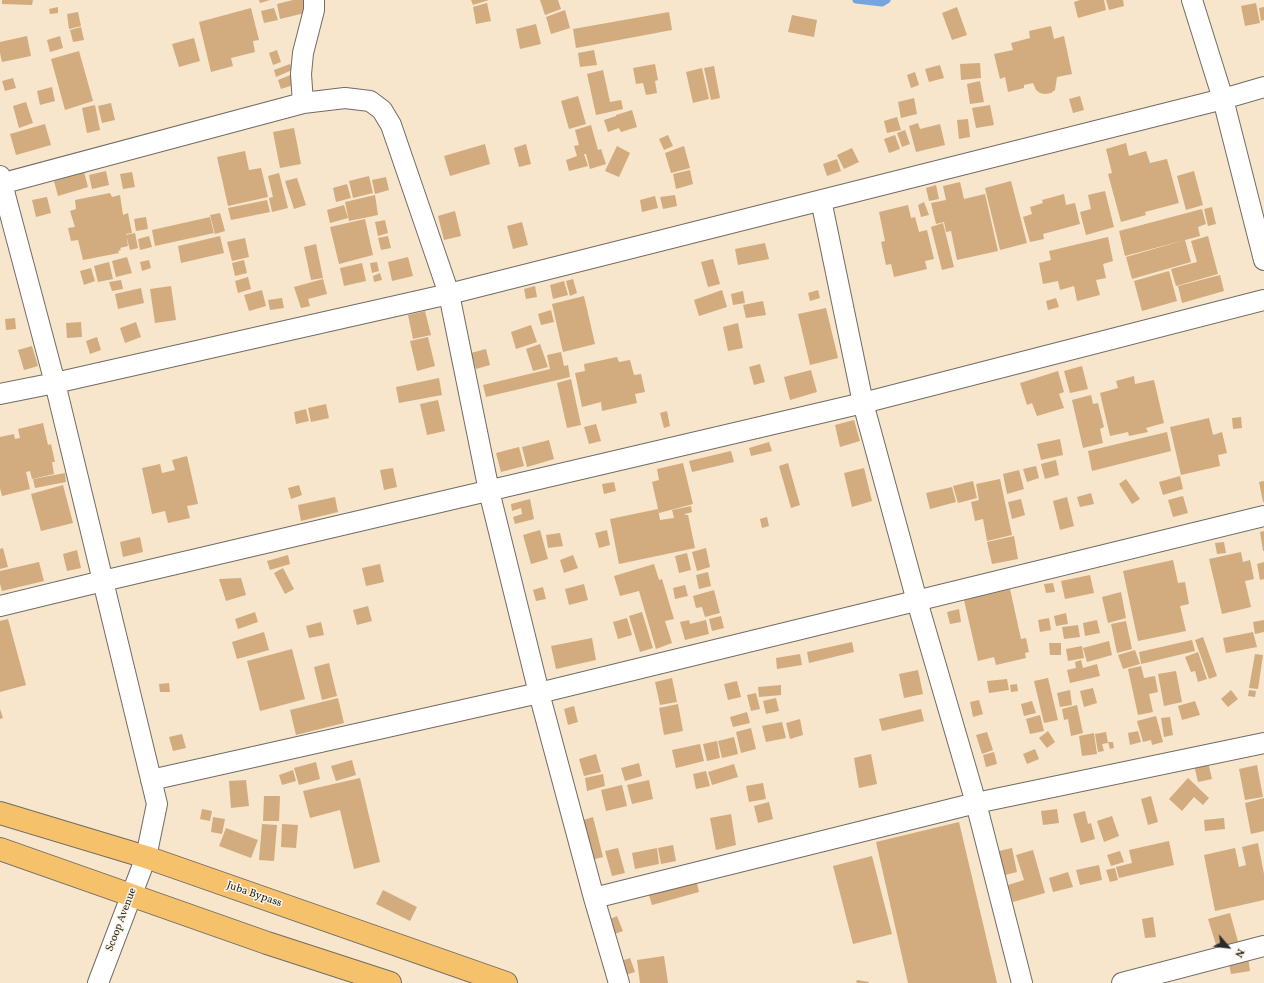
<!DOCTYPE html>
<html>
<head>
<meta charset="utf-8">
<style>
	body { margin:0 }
	#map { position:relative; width:1264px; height:983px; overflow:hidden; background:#f7e5cc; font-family:Vollkorn,serif }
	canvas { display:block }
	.north { position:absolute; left:1208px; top:927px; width:40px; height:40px; -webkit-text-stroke:3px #fcf5e5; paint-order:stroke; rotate:118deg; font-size:11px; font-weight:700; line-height:16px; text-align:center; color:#2b2b2b }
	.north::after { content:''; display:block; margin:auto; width:14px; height:18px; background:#2b2b2b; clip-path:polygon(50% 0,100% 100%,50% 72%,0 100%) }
</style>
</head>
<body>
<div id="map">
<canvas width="1264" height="983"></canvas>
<div class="north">N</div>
</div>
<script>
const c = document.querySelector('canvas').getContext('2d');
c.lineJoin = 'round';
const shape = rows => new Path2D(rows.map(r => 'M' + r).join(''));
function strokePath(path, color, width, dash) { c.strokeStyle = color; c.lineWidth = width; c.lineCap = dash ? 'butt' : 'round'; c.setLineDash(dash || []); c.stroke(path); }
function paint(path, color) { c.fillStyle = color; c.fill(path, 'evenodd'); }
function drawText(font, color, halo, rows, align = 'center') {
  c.font = font + ' Vollkorn,serif'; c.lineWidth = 3; c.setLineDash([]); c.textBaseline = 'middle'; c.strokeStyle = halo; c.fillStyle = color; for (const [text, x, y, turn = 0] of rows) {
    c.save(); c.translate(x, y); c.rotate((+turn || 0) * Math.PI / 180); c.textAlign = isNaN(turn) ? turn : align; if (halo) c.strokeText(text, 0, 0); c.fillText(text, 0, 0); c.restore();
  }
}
const stream = shape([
	[856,0,882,3,887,0]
]);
const building = shape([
	[2,0,33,0,32,5,2,4],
	[259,0,270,0,260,3],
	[293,0,306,0,309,12,280,19,277,4],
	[471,0,489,0,473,5],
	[540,0,558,0,561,9,545,15],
	[1080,0,1104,0,1106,10,1078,18,1074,2],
	[1106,0,1123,0,1124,6,1109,10],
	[487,3,491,21,476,24,473,7],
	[1256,3,1260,23,1245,26,1241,6],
	[58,7,58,13,50,14,49,9],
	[957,7,967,35,952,40,942,13],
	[1264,7,1264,20,1261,21,1259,8],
	[251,8,259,40,253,41,255,52,231,58,233,66,211,72,199,22],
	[274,8,278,20,264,23,261,11],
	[565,10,570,28,551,34,546,17],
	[78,12,81,26,69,29,67,14],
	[669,12,672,30,576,48,573,29],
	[792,15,817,20,814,37,788,32],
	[536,24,541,44,520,49,516,29],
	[1051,26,1054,39,1064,36,1072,74,1057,77,1055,90,1051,93,1045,94,1040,93,1036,90,1033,83,1024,85,1024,88,1008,92,1005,77,1000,79,994,54,1013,50,1011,43,1030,38,1029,31],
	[81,27,84,40,73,42,70,30],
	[27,36,31,56,2,62,0,53,0,42],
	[60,36,63,48,50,52,47,40],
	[194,38,200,61,179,67,172,44],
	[277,50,281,62,273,65,269,53],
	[594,50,597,65,580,67,578,53],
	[79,51,93,101,65,110,51,59],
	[980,63,981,78,961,80,960,64],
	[290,64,292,70,276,77,274,70],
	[655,64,658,80,655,81,657,93,646,95,643,83,636,84,633,68],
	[940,65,944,78,929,82,925,69],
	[714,66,720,98,711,100,704,68],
	[702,68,709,99,693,103,686,72],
	[603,70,610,102,621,100,623,109,596,115,587,74],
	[915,72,919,85,911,88,907,75],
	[293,74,296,84,281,89,278,80],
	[13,78,16,88,5,91,2,81],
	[980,81,984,102,970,104,967,84],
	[52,87,55,101,40,105,37,91],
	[578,96,586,124,569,129,561,101],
	[1080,96,1084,110,1073,113,1069,99],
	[914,98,917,114,901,118,898,102],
	[26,102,33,123,19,128,13,106],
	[111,103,115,120,102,123,98,106],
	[95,105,100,130,87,133,82,108],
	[990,105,994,125,976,128,972,108],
	[632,110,637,127,621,132,619,128,608,132,604,120,616,116,616,115],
	[897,117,901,130,887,133,884,121],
	[968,119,970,137,959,139,957,120],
	[918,123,920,129,940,124,945,145,916,152,909,126],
	[45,124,51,145,16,155,10,134],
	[591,125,598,150,601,149,606,164,590,169,586,154,584,154,588,166,569,171,566,160,577,156,574,146,579,145,575,130],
	[294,128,301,164,280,168,273,132],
	[905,130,910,144,902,147,897,133],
	[668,135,673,146,664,150,659,139],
	[895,135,900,149,889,153,884,139],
	[1126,143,1129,156,1146,151,1150,163,1167,159,1179,203,1145,212,1146,215,1121,222,1108,174,1112,173,1106,149],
	[485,144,490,164,450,176,444,156],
	[526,144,531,164,519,167,514,148],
	[617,146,630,153,619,177,605,171],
	[684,146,690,168,671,173,665,153],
	[852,148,859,162,844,169,837,155],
	[245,151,249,170,261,168,268,197,228,206,217,157],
	[837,159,841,171,827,176,823,164],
	[690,170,693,184,676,189,673,174],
	[106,171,109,185,92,189,89,175],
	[1194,171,1203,205,1186,210,1177,176],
	[84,172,88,187,58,196,54,181],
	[132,172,135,187,123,189,120,174],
	[279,173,288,208,272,212,269,198,273,197,268,176],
	[369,176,373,193,353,198,349,181],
	[386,177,389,190,375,194,372,180],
	[297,178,306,205,294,209,285,181],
	[1011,181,1027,243,1000,250,985,188],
	[960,182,964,199,985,194,998,251,957,260,951,231,946,232,944,222,936,224,931,203,946,200,943,186],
	[347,184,351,198,336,202,333,188],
	[936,185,939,199,929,201,926,188],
	[1105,191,1114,227,1086,235,1080,212,1091,209,1088,195],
	[110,193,112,197,120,195,123,215,128,213,132,233,126,234,128,246,120,248,121,250,118,251,119,253,83,260,78,240,71,241,68,228,75,227,70,211,76,209,75,200],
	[1064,194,1066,205,1075,203,1080,224,1043,234,1044,239,1030,242,1023,217,1032,214,1030,207,1043,203,1042,200],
	[375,195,378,215,349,221,345,202],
	[675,195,677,206,663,209,660,197],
	[655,196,658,208,642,212,640,200],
	[47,197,51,213,36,217,32,200],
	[267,200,270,212,231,220,228,208],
	[924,202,929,215,921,217,918,205],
	[344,205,348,218,330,223,327,210],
	[908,205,911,218,915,217,919,232,927,230,934,259,925,261,927,269,894,277,891,264,886,265,881,242,885,241,879,212],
	[1212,207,1216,224,1208,226,1204,209],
	[1202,209,1206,224,1198,227,1200,236,1125,256,1119,231],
	[455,211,461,236,444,240,438,216],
	[220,213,225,231,215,234,210,215],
	[146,217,148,229,136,231,134,219],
	[210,217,214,233,155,246,152,230],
	[365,219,373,255,339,264,330,227],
	[385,220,388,233,378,236,375,222],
	[522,222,528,245,513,249,507,226],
	[943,223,954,267,942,270,931,227],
	[135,233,138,248,130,250,126,235],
	[149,236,152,247,140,250,138,239],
	[220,236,224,253,181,263,178,246],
	[388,236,391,248,381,250,378,238],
	[1208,236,1218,274,1176,286,1171,269,1197,262,1191,241],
	[1108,237,1113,261,1103,264,1106,278,1096,280,1100,295,1077,301,1074,286,1060,290,1058,281,1043,284,1039,263,1051,260,1049,251],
	[245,238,249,257,232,261,227,242],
	[1185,240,1191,262,1132,279,1126,257],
	[765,243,769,259,738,265,735,249],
	[316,244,323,278,311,280,304,247],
	[127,257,132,273,116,277,112,261],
	[408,257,413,276,392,281,388,262],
	[713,259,720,284,708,287,701,262],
	[149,260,151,268,142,271,140,262],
	[244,260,247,273,235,276,232,263],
	[109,262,113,279,98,282,94,266],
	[377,262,379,271,372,273,370,263],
	[362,263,366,281,344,286,340,268],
	[91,268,95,281,84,285,80,271],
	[1169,271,1177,301,1142,311,1134,281],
	[380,273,382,280,374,282,373,276],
	[1220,275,1224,291,1182,303,1178,286],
	[248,277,251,289,238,293,235,281],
	[323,279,327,294,308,299,310,306,301,308,294,287],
	[573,279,577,293,570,296,566,281],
	[121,280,123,289,112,291,109,282],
	[564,281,568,295,553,299,550,285],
	[171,286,176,320,155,323,150,289],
	[535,286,537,297,526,299,524,289],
	[141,288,144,303,118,309,115,294],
	[262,290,266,306,249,311,244,295],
	[722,290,727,307,699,316,694,300],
	[818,290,820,298,810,301,808,293],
	[743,291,745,303,733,305,731,294],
	[584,296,595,344,563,352,552,304],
	[282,298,284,308,270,310,268,300],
	[1056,298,1059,307,1048,310,1046,301],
	[763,301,766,315,746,318,743,305],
	[826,308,838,358,810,365,798,314],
	[551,310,554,322,541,325,538,314],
	[425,311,431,335,413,339,408,315],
	[15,318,16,329,6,330,5,319],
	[81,322,82,337,67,338,66,323],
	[136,322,141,337,125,343,120,328],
	[738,323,743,348,728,351,723,327],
	[531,325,537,342,516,349,511,332],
	[97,337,101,350,90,354,86,341],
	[428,337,435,366,417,371,410,341],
	[540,344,548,367,533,371,526,349],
	[32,346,38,366,24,370,18,350],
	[486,349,490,365,476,369,471,353],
	[561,352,564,366,568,365,570,377,486,397,483,385,550,369,547,355],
	[617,357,619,362,630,360,634,375,641,374,645,392,635,394,637,403,602,411,601,402,582,407,575,373,585,371,584,364],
	[760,364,765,382,754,385,749,367],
	[1082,366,1088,389,1070,393,1064,371],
	[811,370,817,392,790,400,784,377],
	[1058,371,1064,392,1059,394,1064,408,1037,416,1032,403,1027,405,1020,383],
	[1134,376,1135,384,1154,380,1164,423,1146,428,1148,432,1129,436,1128,432,1110,436,1100,393,1118,388,1116,381],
	[439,378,442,395,399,403,396,387],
	[571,379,581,425,567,428,557,383],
	[1091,395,1093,404,1098,403,1104,427,1100,429,1103,443,1083,448,1072,400],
	[438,400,445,431,427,435,420,404],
	[326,404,329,418,311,422,308,408],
	[306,409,309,421,296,424,294,412],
	[667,411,670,426,664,428,660,413],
	[1241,417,1242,428,1233,429,1232,418],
	[1209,418,1213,435,1222,432,1227,453,1218,455,1220,466,1181,475,1170,427],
	[854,420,860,441,840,447,835,425],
	[43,423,48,445,51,444,55,462,52,462,54,474,32,479,30,471,26,472,30,489,2,496,0,488,0,437,14,434,15,439,20,438,18,429],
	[596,424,601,441,589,444,584,427],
	[1167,432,1171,451,1092,471,1088,451],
	[1060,439,1063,455,1041,460,1037,444],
	[549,440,554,459,527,467,522,447],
	[769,442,772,451,751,456,749,448],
	[519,447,524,466,501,472,496,453],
	[731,451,734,462,692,472,689,461],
	[187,456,198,504,187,506,190,518,168,523,165,511,152,514,142,468,160,464,162,473,175,470,172,460],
	[1056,460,1059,475,1045,479,1041,464],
	[683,463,693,504,659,513,652,482,659,480,657,469],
	[788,463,800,505,791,508,779,466],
	[1036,466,1039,478,1027,482,1023,469],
	[393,468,397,487,384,490,380,470],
	[864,468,872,501,852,507,844,473],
	[1019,470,1024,489,1007,494,1003,474],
	[65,473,66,482,35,488,33,479],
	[1180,476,1183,489,1163,495,1159,482],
	[1000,479,1012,535,987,541,983,519,975,521,971,502,979,500,976,484],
	[1126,479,1140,499,1132,504,1119,484],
	[973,481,977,498,958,503,953,486],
	[1264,481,1264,502,1263,502,1259,482],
	[614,482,616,491,604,494,602,484],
	[63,485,73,523,41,531,31,494],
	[299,485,302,495,291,499,288,488],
	[952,487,956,502,930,509,926,493],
	[1091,493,1094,504,1080,507,1077,497],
	[1183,496,1188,513,1173,517,1168,500],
	[335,497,338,512,301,521,298,505],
	[1067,497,1074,526,1060,530,1053,501],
	[530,499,534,519,515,524,513,517,522,514,521,508,512,511,511,504],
	[1021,499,1025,515,1012,519,1008,502],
	[691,506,692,512,685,514,685,515,688,515,695,548,619,564,610,519,658,509,660,520,674,518,672,510],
	[767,517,769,526,762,528,760,519],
	[540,530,548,559,531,564,523,535],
	[607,530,610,545,599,548,595,533],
	[1264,531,1264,551,1263,551,1260,532],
	[560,533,563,546,548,548,546,535],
	[1014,536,1018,559,992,564,987,542],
	[140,537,143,552,123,557,120,542],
	[1224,542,1226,553,1217,554,1215,543],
	[3,548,8,567,0,569,0,549],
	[706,548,710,567,697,571,692,552],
	[77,550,81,568,67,571,63,554],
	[1241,552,1243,562,1250,560,1254,579,1245,581,1251,607,1222,614,1209,559],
	[687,553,691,570,679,573,675,556],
	[288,555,290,564,270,570,267,561],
	[573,555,578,568,564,573,560,560],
	[1173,560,1178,583,1185,582,1189,604,1180,606,1186,631,1138,641,1123,571],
	[39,562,44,581,2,591,0,584,0,571],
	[1264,562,1264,579,1260,580,1257,564],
	[380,564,384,582,366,586,362,568],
	[654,564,659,580,662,579,674,619,665,621,672,643,656,649,639,591,620,596,614,576],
	[283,568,294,589,285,594,274,573],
	[708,572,711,586,699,589,696,575],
	[1090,575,1094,593,1065,599,1061,581],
	[241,578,246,595,226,601,219,579],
	[1053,583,1055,592,1046,593,1044,584],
	[584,584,588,600,569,605,565,589],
	[685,585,688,596,675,599,673,588],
	[543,587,546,599,536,601,533,590],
	[1010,589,1021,639,1026,638,1029,652,1025,653,1026,658,996,665,994,657,978,661,964,600],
	[714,590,720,613,705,617,702,607,696,608,693,596],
	[1121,592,1126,618,1108,623,1102,597],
	[368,606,372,621,357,625,353,610],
	[959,609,961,622,950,624,947,612],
	[255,612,258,622,238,629,235,619],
	[642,612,653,648,640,652,629,616],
	[1066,613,1068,624,1056,626,1054,616],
	[721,616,724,628,712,631,709,619],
	[627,618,632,635,618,639,613,622],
	[1049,618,1051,630,1040,632,1038,620],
	[8,619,26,685,0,692,0,621],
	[689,620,690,624,706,620,709,634,685,640,680,622],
	[1097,620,1100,633,1085,636,1083,623],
	[1264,620,1264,632,1255,634,1253,622],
	[1126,621,1132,649,1117,653,1111,624],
	[321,622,324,635,309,638,306,626],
	[1078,625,1080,637,1064,639,1062,627],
	[264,632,269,650,237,659,232,642],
	[1253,632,1257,647,1226,653,1223,638],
	[1203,637,1217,676,1209,679,1195,640],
	[592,638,596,660,556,669,551,646],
	[1192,640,1195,651,1141,664,1139,652],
	[1109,641,1112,655,1087,662,1083,648],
	[852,642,854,652,809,663,807,652],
	[1049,643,1061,643,1061,655,1050,655],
	[1082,646,1084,658,1068,661,1066,649],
	[292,649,305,699,260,711,247,661],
	[1135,650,1140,664,1123,669,1118,655],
	[1198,652,1207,679,1198,682,1195,671,1191,672,1185,657],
	[800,654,802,665,777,669,776,658],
	[1255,654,1263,655,1258,689,1249,688],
	[1081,660,1083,668,1097,664,1100,676,1070,683,1067,670,1076,668,1075,662],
	[329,663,337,696,322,700,314,667],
	[1141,666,1144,678,1155,676,1158,692,1149,694,1153,712,1138,715,1128,669],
	[918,670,923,694,904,698,899,674],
	[1176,671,1182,702,1164,706,1158,674],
	[672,678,677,702,660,705,655,682],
	[1048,678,1058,720,1044,723,1034,681],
	[1007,679,1009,690,989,693,987,681],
	[737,681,741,697,728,700,724,684],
	[169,683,170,692,160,692,159,684],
	[1017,684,1018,691,1011,692,1010,685],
	[781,685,781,695,759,697,758,687],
	[1093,688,1097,703,1084,707,1080,691],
	[1070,690,1072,705,1060,707,1057,693],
	[1231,690,1238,699,1228,707,1221,699],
	[1249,690,1256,691,1255,697,1248,696],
	[756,693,760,709,751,711,747,695],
	[338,698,344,723,296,735,290,710],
	[776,698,779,711,766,714,763,701],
	[979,700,983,714,973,717,970,702],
	[1032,701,1036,713,1024,716,1021,704],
	[1195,701,1200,715,1182,720,1178,706],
	[678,704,683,731,664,735,659,708],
	[1077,705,1083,733,1071,736,1068,719,1064,720,1062,709],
	[574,706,578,722,568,725,564,709],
	[0,709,3,718,0,719],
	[921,709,924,721,882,731,879,719],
	[747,712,750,723,733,727,730,717],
	[1040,715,1044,731,1030,734,1026,719],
	[1156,716,1163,742,1152,745,1151,740,1143,742,1137,721],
	[1170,717,1173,735,1164,737,1161,718],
	[800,719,803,735,790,739,786,723],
	[782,722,786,738,766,742,762,726],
	[751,728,756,749,741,753,736,732],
	[1048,731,1055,742,1047,748,1039,738],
	[1138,731,1141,742,1130,745,1128,733],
	[987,732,993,750,982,754,976,735],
	[1106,732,1108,743,1102,744,1104,751,1098,752,1095,734],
	[1094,733,1097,754,1082,756,1079,736],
	[182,734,186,748,173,751,169,737],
	[734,737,738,754,722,758,718,741],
	[717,741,720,758,707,761,703,744],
	[1108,742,1113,742,1114,748,1110,749],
	[700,744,704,761,676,768,672,750],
	[1035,749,1039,759,1027,764,1023,754],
	[994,752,997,764,986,767,983,755],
	[596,754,601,772,584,776,579,759],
	[871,754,877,784,859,788,854,758],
	[352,760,356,775,336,781,331,766],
	[316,762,320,779,299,785,294,768],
	[1208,762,1212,779,1198,782,1194,765],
	[639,763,642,776,625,781,621,768],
	[734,764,738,777,712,785,708,772],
	[1257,765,1263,797,1245,800,1239,769],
	[293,770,296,781,282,785,279,775],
	[706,771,710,786,696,789,693,774],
	[603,774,605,786,587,791,585,778],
	[360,778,380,862,354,869,340,810,310,818,303,791],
	[1188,778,1209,798,1203,805,1194,797,1182,811,1169,799],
	[246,780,249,806,231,808,229,781],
	[649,780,653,799,632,804,627,785],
	[763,783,766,799,749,802,746,786],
	[622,785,627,806,606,811,601,790],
	[264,796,280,796,279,821,263,821],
	[1151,796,1158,822,1148,825,1141,799],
	[1264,798,1264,831,1251,834,1245,803],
	[769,802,773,819,758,823,754,806],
	[202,809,212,811,210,821,200,819],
	[1057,809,1059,823,1043,825,1041,811],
	[1085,811,1088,824,1091,823,1095,839,1081,843,1073,814],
	[731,814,736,845,716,850,710,818],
	[1112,816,1119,836,1104,842,1097,821],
	[213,817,225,819,222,834,211,832],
	[593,817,603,857,591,860,580,821],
	[1224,818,1225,829,1205,831,1204,820],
	[959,822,997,983,908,983,876,842],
	[262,824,277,825,274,861,259,860],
	[282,824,298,825,296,848,281,847],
	[226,828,258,840,251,858,219,846],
	[1169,841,1174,865,1119,878,1116,867,1132,863,1129,850],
	[1258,843,1264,874,1264,900,1215,911,1204,855,1235,848,1239,867,1246,865,1242,847],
	[673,845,676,861,661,864,658,848],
	[618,848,625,873,612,876,605,851],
	[657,848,659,864,635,869,632,853],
	[1012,848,1017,872,1005,875,999,851],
	[1033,850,1045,893,1013,902,1008,885,1024,880,1016,855],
	[1120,851,1124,862,1111,866,1107,855],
	[872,856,892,934,853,944,833,866],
	[1099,865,1102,880,1080,885,1076,870],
	[1115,868,1118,880,1110,882,1106,870],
	[1068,872,1073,887,1053,892,1049,878],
	[696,879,699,892,652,905,648,892],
	[383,890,417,907,410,921,376,904],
	[1230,913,1239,945,1218,951,1208,919],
	[617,916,623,931,612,935,606,921],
	[1153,917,1156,937,1145,938,1142,919],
	[664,956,668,983,640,983,637,960],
	[1248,956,1250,971,1231,974,1228,959],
	[630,958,635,972,622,976,618,962],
	[857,980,869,982,869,983,856,983]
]);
const minor = shape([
	[1192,0,1223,99,1264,260],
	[303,103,301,74,303,53,314,10,314,0],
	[0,176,55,383,157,804,146,857,98,983],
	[0,184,303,103,345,98,370,101,382,110,391,125,449,294,489,491,539,693,594,898,619,983],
	[821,200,863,403,917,601,976,803,1022,983],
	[0,394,55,383,449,294,1223,99,1264,87],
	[0,606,103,581,863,403,1264,300],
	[151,780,539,693,1264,516],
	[594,898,976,803,1264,743],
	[1122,983,1264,946]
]);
const primary = shape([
	[0,813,146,857,506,983],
	[0,849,267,943,390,983]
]);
const streetNames = [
	["Juba Bypass",254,895,19],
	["Scoop Avenue",122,920,-69]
];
strokePath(stream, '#74a5de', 7);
paint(building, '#d2ac7e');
strokePath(minor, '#726c63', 22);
strokePath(primary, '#726c63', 24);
strokePath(minor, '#fff', 20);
strokePath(primary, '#f5c16b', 22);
drawText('11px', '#2b2b2b', '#fcf5e5', streetNames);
</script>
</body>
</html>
